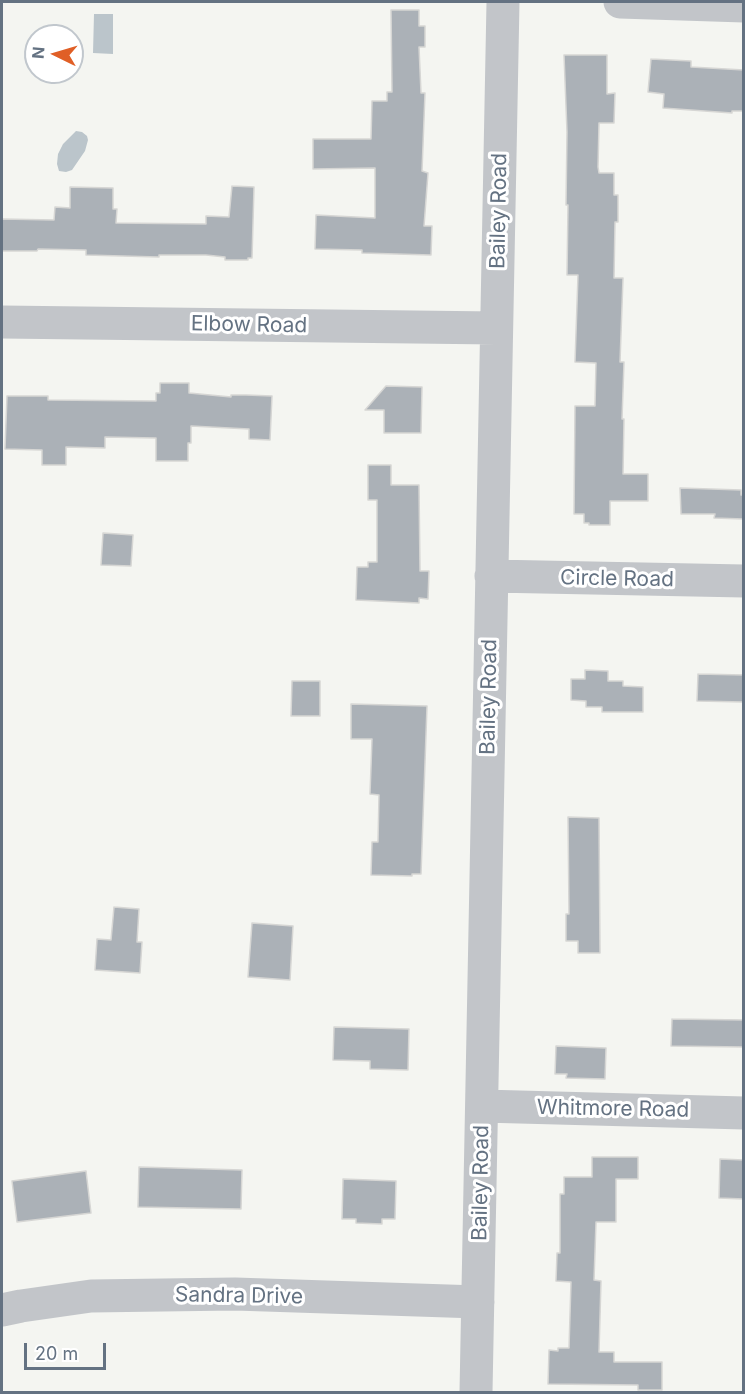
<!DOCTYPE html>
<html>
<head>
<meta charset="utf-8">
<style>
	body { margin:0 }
	#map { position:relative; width:745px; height:1394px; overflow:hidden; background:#f4f5f1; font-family:Inter,sans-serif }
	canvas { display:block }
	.frame { position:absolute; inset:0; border:3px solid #647282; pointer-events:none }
	.north { position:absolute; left:24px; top:24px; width:60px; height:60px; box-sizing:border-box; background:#fff; border:2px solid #c1c7cd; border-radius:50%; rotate:275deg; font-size:16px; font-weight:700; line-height:24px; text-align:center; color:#647282 }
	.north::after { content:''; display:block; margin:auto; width:21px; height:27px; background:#e05f26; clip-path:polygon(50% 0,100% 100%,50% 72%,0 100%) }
	.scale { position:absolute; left:24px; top:1343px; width:82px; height:27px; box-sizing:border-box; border:3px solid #647282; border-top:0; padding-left:8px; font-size:18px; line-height:21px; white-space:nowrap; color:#647282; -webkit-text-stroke:4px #fff; paint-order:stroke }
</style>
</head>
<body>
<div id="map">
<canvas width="745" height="1394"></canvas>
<div class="frame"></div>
<div class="north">N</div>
<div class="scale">20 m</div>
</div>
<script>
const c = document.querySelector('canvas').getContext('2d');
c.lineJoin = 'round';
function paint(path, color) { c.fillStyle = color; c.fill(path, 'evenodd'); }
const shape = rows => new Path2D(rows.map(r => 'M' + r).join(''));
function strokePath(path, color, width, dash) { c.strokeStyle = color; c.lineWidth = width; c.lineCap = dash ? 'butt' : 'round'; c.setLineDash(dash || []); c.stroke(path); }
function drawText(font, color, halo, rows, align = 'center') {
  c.font = font + ' Inter,sans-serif'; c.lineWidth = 6; c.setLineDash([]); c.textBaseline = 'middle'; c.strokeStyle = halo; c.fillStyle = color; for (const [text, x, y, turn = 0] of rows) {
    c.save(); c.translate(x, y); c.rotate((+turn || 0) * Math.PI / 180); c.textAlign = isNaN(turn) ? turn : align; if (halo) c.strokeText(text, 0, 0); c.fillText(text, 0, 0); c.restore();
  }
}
const water = shape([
	[94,14,113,14,113,54,93,53],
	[76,131,82,132,87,136,88,140,85,151,72,170,66,172,59,171,57,164,58,154,63,144]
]);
const building = shape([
	[391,10,419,10,419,26,425,26,425,47,419,47,421,93,425,93,422,171,428,173,424,226,432,226,431,255,362,253,362,250,315,249,316,215,375,218,375,168,313,169,313,139,371,139,372,101,387,101,387,92,392,92,391,10],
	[564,55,607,55,607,94,615,93,614,123,599,123,598,167,599,173,614,173,614,195,618,195,618,222,615,222,614,278,623,278,620,362,624,362,622,419,624,419,623,474,648,474,648,501,610,501,610,525,589,525,589,523,584,523,584,514,574,514,575,406,595,406,596,363,575,362,578,275,567,275,568,205,566,205,567,132,564,55],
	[651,59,691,61,691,67,744,70,744,111,732,111,732,113,663,108,664,94,648,92,651,59],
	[232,186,254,187,252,258,248,258,248,260,225,260,225,257,206,255,159,255,159,257,86,255,86,250,38,249,37,251,2,251,2,219,54,220,55,207,70,208,70,187,113,188,113,209,117,209,116,223,206,224,206,216,229,217,232,186],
	[160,383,189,383,189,393,231,397,231,395,246,395,272,396,270,440,249,439,249,429,191,426,191,443,188,443,188,461,156,461,156,438,105,437,105,448,66,447,66,465,42,465,42,450,5,449,7,396,48,396,48,400,156,401,156,393,160,393,160,383],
	[386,386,422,387,421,433,384,433,384,410,365,410,386,386],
	[368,465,391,465,391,485,419,485,420,571,429,571,428,599,419,598,419,603,356,600,357,567,368,567,368,562,377,562,377,500,368,500,368,465],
	[680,488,741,490,741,495,744,495,744,519,714,518,715,514,681,514,680,488],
	[103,533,133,535,131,566,101,565,103,533],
	[585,670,608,671,608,681,623,681,623,686,643,687,643,712,602,712,602,707,586,707,586,701,571,700,571,679,585,679,585,670],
	[698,674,744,675,744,702,697,701,698,674],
	[292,681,320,681,320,716,291,716,292,681],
	[351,704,427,706,421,874,412,874,412,876,371,875,372,842,378,842,379,795,370,794,372,739,351,739,351,704],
	[568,817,599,818,600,953,578,953,578,941,566,941,566,914,569,914,568,817],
	[114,907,139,909,137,942,142,942,140,973,95,970,97,939,111,940,114,907],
	[252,923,293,926,290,980,248,977,252,923],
	[672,1019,744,1020,744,1047,671,1046,672,1019],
	[334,1027,409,1029,408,1070,370,1069,370,1061,333,1060,334,1027],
	[556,1046,606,1048,605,1079,566,1078,567,1074,555,1074,556,1046],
	[592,1157,638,1157,638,1179,616,1179,616,1222,596,1222,594,1280,601,1281,599,1352,614,1352,614,1362,662,1362,662,1390,638,1390,638,1385,548,1384,549,1350,558,1351,558,1348,569,1348,571,1282,556,1281,557,1253,560,1253,560,1194,564,1194,564,1177,592,1177,592,1157],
	[720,1159,744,1160,744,1199,719,1198,720,1159],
	[139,1167,242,1170,241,1209,138,1207,139,1167],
	[86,1171,91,1213,17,1222,12,1181,86,1171],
	[343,1179,396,1181,395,1219,382,1219,382,1224,356,1223,356,1219,342,1219,343,1179]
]);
const minor = shape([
	[620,2,744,6],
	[2,322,496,328],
	[491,576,744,581],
	[482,1106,744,1113],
	[2,1310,21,1306,91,1296,235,1294,478,1302],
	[476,1392,503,2]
]);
const streetNames = [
	["Bailey Road",499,211,-89],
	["Elbow Road",249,325,1],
	["Circle Road",617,579,1],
	["Bailey Road",489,697,-89],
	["Whitmore Road",613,1109,1],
	["Bailey Road",481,1183,-89],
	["Sandra Drive",239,1296,1]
];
paint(water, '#bbc5cb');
paint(building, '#abb1b7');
strokePath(building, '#d6d6d4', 1.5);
strokePath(minor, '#c2c5c9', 33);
drawText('21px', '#647282', '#fff', streetNames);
</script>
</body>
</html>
